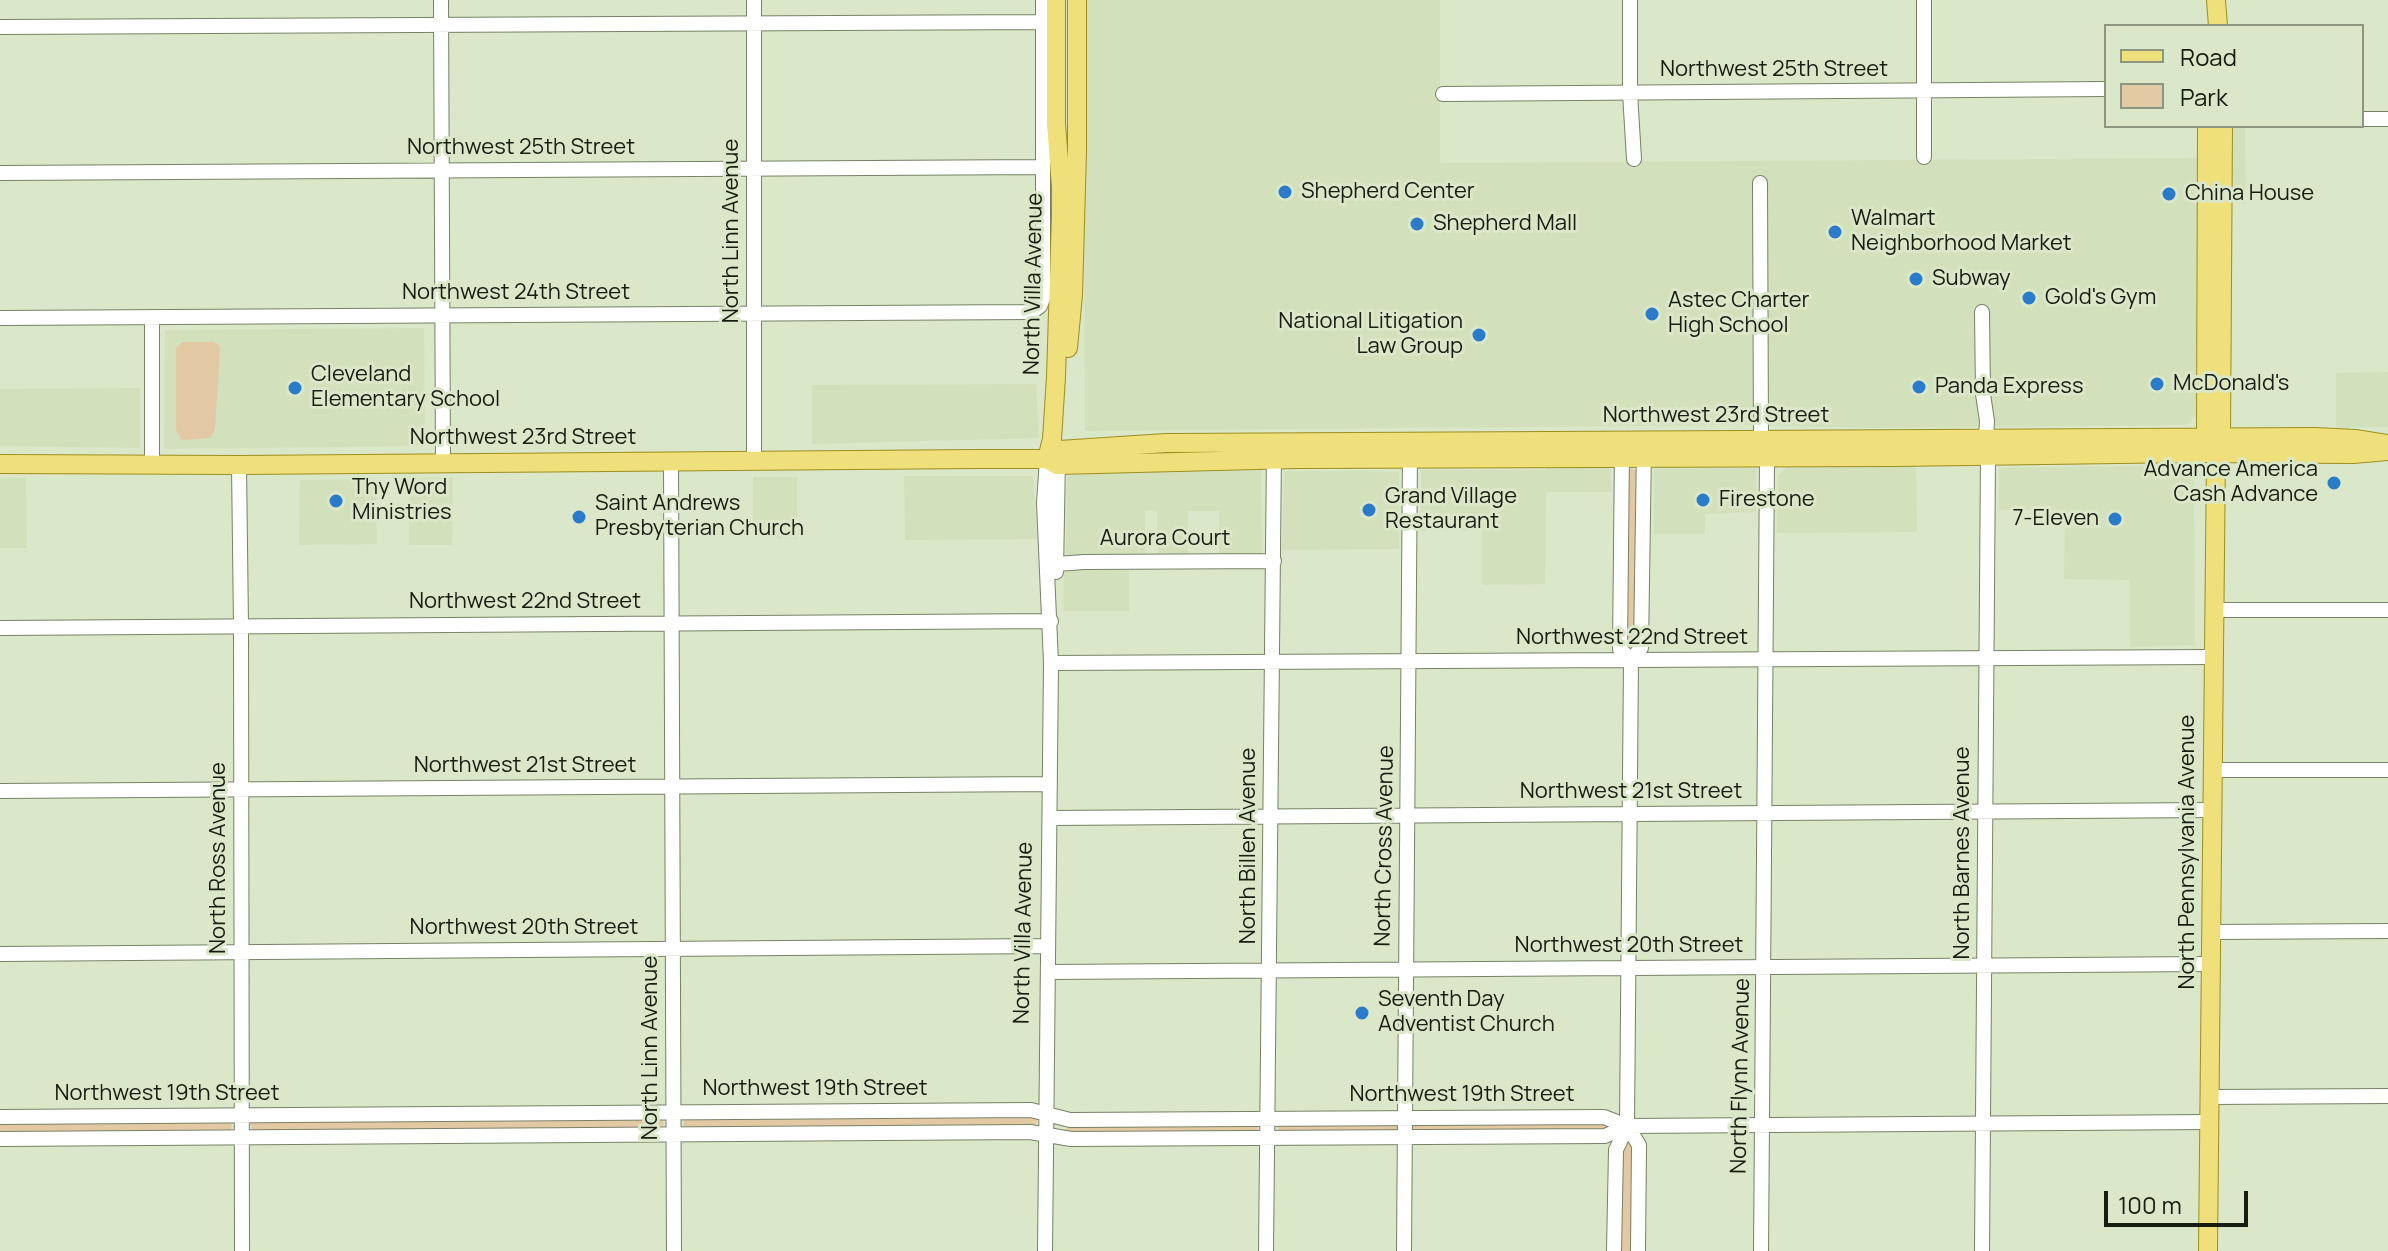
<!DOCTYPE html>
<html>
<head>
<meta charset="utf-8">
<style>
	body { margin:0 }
	#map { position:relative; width:2388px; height:1251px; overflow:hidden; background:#dbe7c9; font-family:Manrope,sans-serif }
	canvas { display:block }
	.legend { position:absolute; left:2104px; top:24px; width:260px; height:104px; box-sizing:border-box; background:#dbe7c9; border:2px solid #8d9680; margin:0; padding:10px 14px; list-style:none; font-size:24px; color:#181d12 }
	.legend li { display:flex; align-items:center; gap:16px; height:40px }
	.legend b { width:40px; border:2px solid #8d9680 }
	.scale { position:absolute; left:2104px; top:1191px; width:144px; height:36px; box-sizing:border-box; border:4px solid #181d12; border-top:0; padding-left:10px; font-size:24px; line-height:28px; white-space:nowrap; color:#181d12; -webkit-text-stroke:6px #dbe7c9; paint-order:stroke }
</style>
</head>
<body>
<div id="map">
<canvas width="2388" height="1251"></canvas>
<ul class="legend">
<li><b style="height:10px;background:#efe07c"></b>Road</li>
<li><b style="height:22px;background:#e3c8a4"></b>Park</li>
</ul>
<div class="scale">100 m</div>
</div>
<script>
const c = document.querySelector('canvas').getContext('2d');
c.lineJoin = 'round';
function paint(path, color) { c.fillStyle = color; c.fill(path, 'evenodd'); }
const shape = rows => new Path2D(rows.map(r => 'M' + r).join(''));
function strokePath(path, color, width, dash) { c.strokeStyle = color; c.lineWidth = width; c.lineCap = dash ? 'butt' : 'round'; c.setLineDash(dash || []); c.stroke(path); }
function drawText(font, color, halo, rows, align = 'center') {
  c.font = font + ' Manrope,sans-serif'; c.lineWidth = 6; c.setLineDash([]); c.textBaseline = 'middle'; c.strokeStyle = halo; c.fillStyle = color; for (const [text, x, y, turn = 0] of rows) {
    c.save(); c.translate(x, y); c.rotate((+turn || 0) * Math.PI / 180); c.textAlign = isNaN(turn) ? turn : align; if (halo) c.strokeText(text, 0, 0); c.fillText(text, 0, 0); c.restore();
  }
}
const built = shape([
	[1083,0,1440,0,1440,163,2198,158,2197,409,2195,417,2186,425,1873,428,1749,425,1085,431],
	[2236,126,2245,126,2246,204,2231,203,2230,131],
	[424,328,425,446,164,449,165,330],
	[2388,372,2388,427,2350,427,2349,431,2336,429,2336,373],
	[1036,384,1039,438,812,444,812,385],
	[140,388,140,448,0,446,0,389],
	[2188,465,2194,473,2195,645,2130,647,2130,580,2064,579,2065,510,1999,510,1999,468],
	[1916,466,1917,532,1777,533,1778,476,1787,467],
	[1546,467,1610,467,1612,492,1546,492,1545,584,1482,585,1482,531,1421,531,1421,470,1546,470],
	[1756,468,1756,512,1705,514,1705,534,1654,534,1654,469],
	[1261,470,1262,556,1219,556,1219,511,1188,511,1187,556,1158,557,1157,511,1153,510,1145,511,1145,557,1066,558,1067,476,1109,471],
	[1284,471,1399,471,1399,549,1282,550],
	[904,476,1033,476,1037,539,905,540],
	[453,477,452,545,409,545,409,478],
	[753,477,797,477,797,539,753,537],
	[0,478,26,478,27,548,0,548],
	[376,479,377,544,299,545,300,480],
	[1064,570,1129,570,1129,611,1063,611]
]);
const green = shape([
	[182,342,212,342,218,344,220,347,215,430,210,438,182,440,176,430,176,348],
	[1632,468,1638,472,1637,652,1624,652,1627,470],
	[661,1117,664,1124,661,1129,253,1132,250,1124,252,1121],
	[1036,1117,1037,1121,1035,1126,684,1128,683,1125,685,1118],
	[1605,1121,1609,1126,1607,1130,1416,1131,1412,1129,1412,1125],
	[0,1122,231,1122,232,1126,229,1132,0,1134],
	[1257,1123,1258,1127,1256,1132,1068,1133,1066,1129,1069,1125],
	[1397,1123,1397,1128,1394,1131,1281,1132,1277,1127,1278,1124],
	[1627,1140,1634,1147,1635,1251,1618,1251,1619,1150]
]);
const minor = shape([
	[441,0,443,463],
	[754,0,754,461],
	[1630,0,1630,93,1634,159],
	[0,27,1043,22],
	[1443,94,2106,89],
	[2362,119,2388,119],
	[1924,157,1924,0],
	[0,173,1043,167],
	[1760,183,1761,440,1767,458,1761,1251],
	[1982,312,1983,394,1987,421,1986,438],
	[152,317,152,465],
	[0,318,1032,312,1040,306,1043,298,1043,0],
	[1622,448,1620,649,1631,660],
	[671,462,674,1251],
	[239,465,241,626,242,1251],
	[1057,564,1084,562,1274,561],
	[1056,572,1058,457],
	[2214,610,2388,610],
	[0,628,1051,621],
	[1051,663,2213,657],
	[2213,770,2388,770],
	[0,791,1050,784],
	[1050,818,2212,810],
	[2211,932,2388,931],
	[0,954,1048,946],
	[1048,972,2211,964],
	[2210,1097,2388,1096],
	[0,1117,1031,1110,1070,1120,1604,1117,1627,1126],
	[1627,1126,1639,1145,1638,1251],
	[0,1139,1030,1132,1071,1139,1605,1136,1627,1126,2210,1122],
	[1045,1251,1051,663,1044,503,1047,459],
	[1266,1251,1274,451],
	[1404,1251,1410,451],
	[1614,1251,1616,1150,1627,1126,1631,660,1641,648,1644,448],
	[1982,1251,1988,455]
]);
const major = shape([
	[2216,0,2218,26],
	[2207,126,2206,437,2212,447],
	[1068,348,1073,295,1077,151,1077,0],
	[1047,459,1059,450,1166,443,2315,437,2355,439,2388,444],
	[1047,459,1052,439,1056,377,1061,216,1061,186,1056,124,1056,0],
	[0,464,239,465,977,459,1047,459,1057,465,1297,459,1895,457,2193,453,2353,454,2388,451],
	[2208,1251,2216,453,2221,437,2223,126]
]);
const markers = [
	[1285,192,8,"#2a7bca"],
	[2169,194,8,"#2a7bca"],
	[1417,224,8,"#2a7bca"],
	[1835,232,8,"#2a7bca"],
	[1916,279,8,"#2a7bca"],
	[2029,298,8,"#2a7bca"],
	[1652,314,8,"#2a7bca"],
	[1479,335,8,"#2a7bca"],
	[2157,384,8,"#2a7bca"],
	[1919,387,8,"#2a7bca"],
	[295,388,8,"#2a7bca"],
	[2334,483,8,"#2a7bca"],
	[1703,500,8,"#2a7bca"],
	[336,501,8,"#2a7bca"],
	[1369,510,8,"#2a7bca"],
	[579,517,8,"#2a7bca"],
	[2115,519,8,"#2a7bca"],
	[1362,1013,8,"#2a7bca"]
];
const streetNames = [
	["Northwest 25th Street",1774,70],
	["Northwest 25th Street",521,148],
	["North Linn Avenue",732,231,-90],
	["North Villa Avenue",1034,284,-89],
	["Northwest 24th Street",516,293],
	["Northwest 23rd Street",1716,416],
	["Northwest 23rd Street",523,438],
	["Aurora Court",1165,539],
	["Northwest 22nd Street",525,602],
	["Northwest 22nd Street",1632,638],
	["Northwest 21st Street",525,766],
	["Northwest 21st Street",1631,792],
	["North Billen Avenue",1249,846,-90],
	["North Cross Avenue",1385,846,-89],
	["North Pennsylvania Avenue",2188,852,-90],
	["North Barnes Avenue",1963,853,-90],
	["North Ross Avenue",219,858,-90],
	["Northwest 20th Street",524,928],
	["North Villa Avenue",1024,933,-89],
	["Northwest 20th Street",1629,946],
	["North Linn Avenue",651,1048,-90],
	["North Flynn Avenue",1741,1076,-89],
	["Northwest 19th Street",815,1089],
	["Northwest 19th Street",167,1094],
	["Northwest 19th Street",1462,1095]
];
const poiNames = [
	["Shepherd Center",1301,192],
	["China House",2185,194],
	["Walmart",1851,219],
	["Neighborhood Market",1851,244],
	["Shepherd Mall",1433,224],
	["Subway",1932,279],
	["Gold's Gym",2045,298],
	["Astec Charter",1668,301],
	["High School",1668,326],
	["National Litigation",1463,322,"right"],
	["Law Group",1463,347,"right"],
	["Cleveland",311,375],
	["Elementary School",311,400],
	["McDonald's",2173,384],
	["Panda Express",1935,387],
	["Advance America",2318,470,"right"],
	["Cash Advance",2318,495,"right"],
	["Thy Word",352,488],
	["Ministries",352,513],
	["Grand Village",1385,497],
	["Restaurant",1385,522],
	["Firestone",1719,500],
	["Saint Andrews",595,504],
	["Presbyterian Church",595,529],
	["7-Eleven",2099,519,"right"],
	["Seventh Day",1378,1000],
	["Adventist Church",1378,1025]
];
paint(built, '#d2e1bb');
paint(green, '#e3c8a4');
strokePath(minor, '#778266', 16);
strokePath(major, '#9d8e1e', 20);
strokePath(minor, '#fff', 14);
strokePath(major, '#efe07c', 18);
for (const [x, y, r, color] of markers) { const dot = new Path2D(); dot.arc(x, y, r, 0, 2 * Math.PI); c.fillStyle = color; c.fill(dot); strokePath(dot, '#dbe7c9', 3); }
drawText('22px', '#181d12', '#dbe7c9', streetNames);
drawText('22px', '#181d12', '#dbe7c9', poiNames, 'left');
</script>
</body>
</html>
